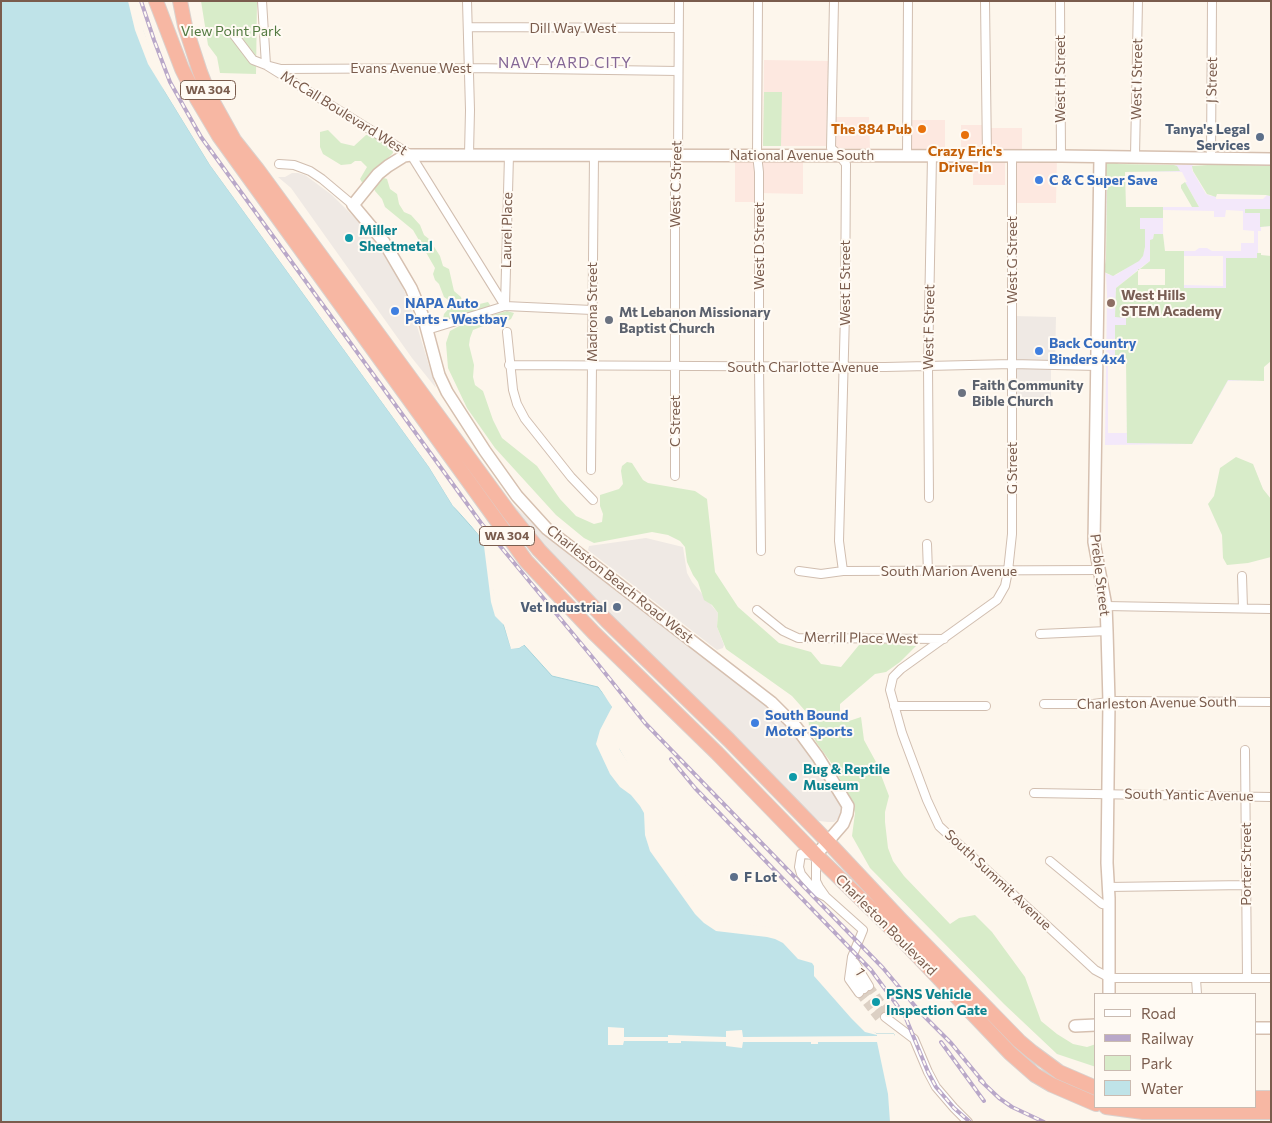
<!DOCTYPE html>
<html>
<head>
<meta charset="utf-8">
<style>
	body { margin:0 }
	#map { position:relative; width:1272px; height:1123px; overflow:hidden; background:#fdf6ec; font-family:Commissioner,sans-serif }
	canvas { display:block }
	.frame { position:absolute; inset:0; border:2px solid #7a5c4d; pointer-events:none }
	.legend { position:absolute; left:1094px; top:993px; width:162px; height:115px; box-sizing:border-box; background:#fffaf3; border:1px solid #cabbb1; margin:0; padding:6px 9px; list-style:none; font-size:15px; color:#7a5c4d }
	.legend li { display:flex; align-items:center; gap:10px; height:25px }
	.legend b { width:25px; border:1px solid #cabbb1 }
</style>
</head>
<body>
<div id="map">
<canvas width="1272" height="1123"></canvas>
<div class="frame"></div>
<ul class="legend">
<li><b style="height:6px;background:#fff"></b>Road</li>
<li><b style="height:6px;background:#b9a8c9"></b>Railway</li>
<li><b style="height:14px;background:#d8ecc9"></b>Park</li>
<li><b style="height:14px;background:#bfe3e8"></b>Water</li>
</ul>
</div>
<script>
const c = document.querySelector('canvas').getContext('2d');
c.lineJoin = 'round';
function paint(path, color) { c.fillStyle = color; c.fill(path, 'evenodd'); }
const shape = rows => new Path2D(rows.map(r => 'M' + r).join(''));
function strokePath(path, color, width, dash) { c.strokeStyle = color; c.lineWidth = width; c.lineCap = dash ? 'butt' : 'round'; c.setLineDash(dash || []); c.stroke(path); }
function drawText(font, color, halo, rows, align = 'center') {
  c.font = font + ' Commissioner,sans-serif'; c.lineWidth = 4; c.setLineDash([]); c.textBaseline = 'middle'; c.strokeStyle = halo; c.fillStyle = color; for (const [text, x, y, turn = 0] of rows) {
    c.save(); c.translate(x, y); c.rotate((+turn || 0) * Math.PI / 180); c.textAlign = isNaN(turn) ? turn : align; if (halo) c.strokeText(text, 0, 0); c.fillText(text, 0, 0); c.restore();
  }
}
const commercial = shape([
	[764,60,828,61,826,146,763,146],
	[835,117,869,117,870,149,835,148],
	[911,120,945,120,945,151,910,151],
	[961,125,985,125,985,154,961,154],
	[990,128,1022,128,1022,155,990,155],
	[756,155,759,202,735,202,735,156],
	[758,156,803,156,803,194,760,193],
	[1013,157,1057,157,1056,203,1016,203,1010,194],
	[973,158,1005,158,1005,185,973,185]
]);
const industrial = shape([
	[292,173,298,173,305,175,332,195,359,222,382,252,401,283,412,310,436,388,412,358,291,188,278,177,285,177],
	[1013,316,1056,317,1055,364,1013,363],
	[1013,365,1051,366,1051,406,1013,406],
	[512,504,537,526,757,696,791,731,840,799,842,807,839,818,834,822,828,822,819,821,814,817,602,607,541,542],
	[646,538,683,547,687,573,692,582,718,613,717,627,724,645,723,648,717,650,588,550,589,546]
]);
const education = shape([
	[1107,162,1104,168,1107,178,1106,258,1104,264,1105,273,1110,275,1116,275,1142,257,1145,247,1145,229,1140,229,1140,218,1163,218,1163,242,1165,242,1163,243,1163,234,1154,234,1153,240,1150,240,1150,261,1139,269,1165,269,1165,285,1138,285,1138,270,1116,288,1115,317,1126,317,1126,325,1115,325,1115,359,1108,359,1108,433,1127,433,1126,360,1127,443,1191,443,1228,380,1263,381,1264,367,1265,366,1271,361,1264,367,1264,381,1228,381,1192,444,1105,445,1107,294,1106,275,1104,272,1104,263,1106,258,1106,178,1103,169,1103,165,1107,162,1116,162,1119,164,1120,164,1174,165,1206,164,1211,162,1215,162,1242,165,1264,165,1271,166,1242,165,1215,162,1207,165,1193,165,1192,170,1206,194,1211,196,1216,196,1216,199,1263,199,1267,195,1269,196,1271,193,1271,209,1245,209,1245,213,1260,213,1260,226,1271,227,1261,227,1261,231,1258,231,1258,253,1261,253,1257,253,1257,258,1253,258,1253,274,1235,274,1234,258,1227,258,1226,288,1184,288,1184,251,1165,251,1195,251,1199,248,1207,248,1212,251,1241,251,1241,243,1254,243,1254,231,1243,230,1243,211,1226,210,1225,217,1214,217,1214,211,1163,210,1163,207,1125,207,1199,207,1185,182,1187,182,1182,172,1125,172,1179,171,1175,165,1119,164,1116,162],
	[1184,256,1223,256,1223,286,1184,285],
	[1138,269,1165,269,1165,285,1138,285]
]);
const green = shape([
	[201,1,257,1,256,74,220,73,217,57,208,45],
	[764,92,782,92,781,146,763,146],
	[328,130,341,143,354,146,366,135,375,135,392,146,393,153,363,184,360,179,367,167,361,161,355,161,351,164,341,165,323,154,320,147,320,132],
	[1107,162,1116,162,1119,164,1174,165,1177,166,1180,171,1125,172,1126,207,1163,207,1163,218,1140,218,1140,229,1145,229,1145,247,1143,256,1139,261,1113,276,1104,272,1106,258,1107,178,1104,168],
	[1212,162,1242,165,1271,166,1270,196,1266,195,1217,194,1216,197,1207,194,1193,171,1192,166,1207,165],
	[381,177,387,179,390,189,397,194,399,204,404,212,411,215,420,225,424,235,429,239,440,256,443,266,449,269,454,291,461,297,462,302,465,305,471,306,488,302,490,305,489,309,459,315,446,321,443,319,444,314,450,307,447,299,444,297,439,284,435,280,433,274,435,268,413,230,385,207,382,199,375,191,374,188],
	[1185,182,1199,207,1192,207,1181,188,1181,185],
	[1245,209,1271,209,1271,226,1260,227,1260,213,1245,213],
	[1154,234,1163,234,1165,251,1184,251,1184,288,1226,288,1226,258,1257,258,1257,253,1261,253,1261,255,1271,256,1271,361,1264,367,1264,381,1228,380,1192,444,1127,443,1126,360,1115,359,1115,325,1126,325,1126,318,1115,317,1116,288,1150,261,1150,240,1153,239],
	[1138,269,1165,269,1165,285,1138,285],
	[507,311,514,313,511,319,503,323,488,324,473,330,470,338,469,345,474,365,473,377,475,385,483,391,493,420,502,438,537,466,560,499,576,516,594,524,602,522,603,514,600,506,600,495,619,489,623,484,621,471,622,466,627,462,632,463,643,480,648,483,695,491,707,499,715,572,738,607,779,643,811,652,821,664,841,667,859,645,878,643,916,646,900,662,886,672,875,674,840,704,840,720,846,722,861,717,864,740,876,762,889,796,885,812,885,822,888,848,893,861,904,876,950,924,959,918,975,915,992,932,1025,977,1041,1021,1057,1034,1073,1044,1087,1047,1096,1044,1096,1067,1057,1054,1004,1004,870,868,852,836,855,813,851,800,832,764,816,742,809,727,808,714,792,696,726,649,717,627,718,613,712,605,704,600,698,582,693,575,687,562,685,547,680,541,668,535,652,532,594,543,584,538,556,515,495,448,467,408,448,368,446,343,450,331,465,323],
	[1236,457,1253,464,1263,489,1271,499,1271,557,1248,563,1227,565,1223,558,1222,535,1208,504,1214,496,1220,468]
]);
const water = shape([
	[1,1,132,1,164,90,210,165,429,467,453,506,486,543,489,578,511,648,519,648,524,645,552,676,598,687,610,702,612,707,609,728,612,737,641,787,655,841,720,923,796,940,867,1029,877,1034,894,1034,906,1122,1,1122,1,1]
]);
const pier = shape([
	[128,1,135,1,144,32,166,89,212,164,431,466,455,505,489,542,485,543,464,516,453,506,429,467,210,165,148,64,135,30],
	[488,545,494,591,507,624,513,646,525,643,524,645,519,648,511,649,504,625,495,616,491,602,484,546],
	[597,684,612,700,614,706,612,727,620,750,643,786,665,810,658,841,722,921,782,929,797,938,831,972,868,1027,877,1034,894,1034,895,1036,897,1036,898,1041,896,1043,899,1052,901,1053,908,1084,908,1122,890,1122,888,1094,877,1042,818,1042,818,1044,811,1044,811,1042,743,1042,742,1048,726,1046,726,1042,681,1041,681,1043,668,1043,668,1041,624,1041,623,1045,608,1045,608,1027,624,1028,624,1037,668,1037,668,1035,726,1037,726,1031,742,1030,743,1037,877,1036,877,1035,865,1032,851,1018,814,976,814,966,812,963,798,959,783,943,775,939,767,937,716,931,704,923,695,914,650,851,645,835,644,813,640,806,631,795,620,787,610,774,596,744,600,730,612,707]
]);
const streetTunnel = shape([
	[869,986,889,1013],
	[864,989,885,1017],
	[859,993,880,1020]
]);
const street = shape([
	[262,1,266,65],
	[467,1,470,110,469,154],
	[758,1,757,155,759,172,759,366,761,551],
	[834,1,831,148,839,155,846,164,845,314,839,541,843,571],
	[985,1,987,156],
	[1060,1,1061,156],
	[468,27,677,28],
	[234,35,253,60,266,65,411,155,505,306],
	[266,65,281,69,469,68,678,71],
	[907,156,908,1],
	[1012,156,1012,534,1008,571,1005,586,997,600,901,669,893,677,890,690,902,733,927,800,939,826,1095,970,1110,978,1271,978],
	[1135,156,1138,1],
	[1211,158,1212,1],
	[279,164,294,165,310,171,322,179,353,205],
	[505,306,509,155],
	[427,330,505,306,592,310],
	[507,332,513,390,517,404,525,419,571,477,593,500],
	[509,365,885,367,1012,364,1097,366],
	[591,470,594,155],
	[675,476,675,162,678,155,679,1],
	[929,498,928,367,932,156],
	[927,544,928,572],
	[799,571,821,574,843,571,1099,570],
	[1242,576,1243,608],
	[1106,606,1271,609],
	[757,610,783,631,798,638,944,639],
	[1040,634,1107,631],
	[1044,704,1093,704,1116,701,1271,702],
	[894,706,986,706],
	[1245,750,1247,978],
	[1034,793,1271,797],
	[1050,861,1102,904,1109,905],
	[1108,887,1246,885],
	[826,897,816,892,801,874,799,867,801,854,816,855,816,881,819,887,826,897,863,930,852,957,849,979,859,993],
	[855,963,869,986],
	[853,969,853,975,864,989],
	[1196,979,1197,994],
	[885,1017,914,1039,928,1072,936,1087,954,1108,968,1122]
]);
const secondary = shape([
	[1100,157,1094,542,1106,606,1107,631,1109,702,1107,863,1109,898,1109,994],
	[816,855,843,824,847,814,848,806,818,757,796,727,771,702,547,529,517,496,485,451,447,392,439,375,424,319,411,288,384,242,353,205,378,174,388,166,404,156,411,155,1061,156,1271,159],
	[1075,1026,1096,1025],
	[1256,1028,1271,1028]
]);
const highway = shape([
	[156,1,182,69,197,99,219,136,526,561,594,633,717,753,816,855,894,931,1010,1053,1035,1075,1052,1085,1096,1104],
	[180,1,185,26,200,72,209,95,234,140,257,169,510,514,539,550,607,621,729,740,827,841,901,920,1019,1041,1032,1052,1059,1072,1096,1088],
	[1256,1098,1271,1098],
	[1106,1107,1143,1112,1271,1112]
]);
const rail = shape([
	[141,1,154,40,170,82,201,137,481,523,593,658,645,723,883,968,920,1012,951,1043,984,1083],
	[671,759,695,788,871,970,905,1016,928,1072,936,1087,954,1108,970,1122],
	[941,1042,984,1101],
	[980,1080,999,1098,1012,1107,1044,1122]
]);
const markers = [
	[922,129,5,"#e8710a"],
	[965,135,5,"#e8710a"],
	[1260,137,5,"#5c6f8a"],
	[1039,180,5,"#3f7fe0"],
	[349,238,5,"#0f9aa8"],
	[1111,303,5,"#8d6e63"],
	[395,311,5,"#3f7fe0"],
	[609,320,5,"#6b7280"],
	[1039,351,5,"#3f7fe0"],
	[962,393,5,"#6b7280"],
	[617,607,5,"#5c6f8a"],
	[755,723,5,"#3f7fe0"],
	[793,777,5,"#0f9aa8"],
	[734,877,5,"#5c6f8a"],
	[876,1002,5,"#0f9aa8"]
];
const shields = [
	[208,90,55],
	[507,536,55]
];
const shieldNames = [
	["WA 304",208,90],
	["WA 304",507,536]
];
const streetNames = [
	["Dill Way West",573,28],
	["Evans Avenue West",411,68],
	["West H Street",1060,79,-90],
	["West I Street",1137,79,-89],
	["J Street",1212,80,-89],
	["McCall Boulevard West",344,113,32],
	["National Avenue South",802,155],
	["West C Street",676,184,-89],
	["Laurel Place",507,230,-89],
	["West D Street",759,246,-90],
	["West G Street",1012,260,-90],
	["West E Street",845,283,-90],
	["Madrona Street",592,312,-90],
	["West F Street",929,327,-89],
	["South Charlotte Avenue",803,367],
	["C Street",675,421,-90],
	["G Street",1012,468,-90],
	["South Marion Avenue",949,571],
	["Preble Street",1100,575,83],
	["Charleston Beach Road West",620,584,38],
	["Merrill Place West",861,638,1],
	["Charleston Avenue South",1157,703,-1],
	["South Yantic Avenue",1189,795,1],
	["Porter Street",1246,864,-90],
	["South Summit Avenue",998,880,43],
	["Charleston Boulevard",886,925,45],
	["1",860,972,59]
];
const parkNames = [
	["View Point Park",231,31]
];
const foodNames = [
	["The 884 Pub",912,129],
	["Crazy Eric's",965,151,"center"],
	["Drive-In",965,167,"center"]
];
const serviceNames = [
	["Tanya's Legal",1250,129],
	["Services",1250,145],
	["Vet Industrial",607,607],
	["F Lot",744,877,"left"]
];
const shopNames = [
	["C & C Super Save",1049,180],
	["NAPA Auto",405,303],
	["Parts - Westbay",405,319],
	["Back Country",1049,343],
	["Binders 4x4",1049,359],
	["South Bound",765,715],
	["Motor Sports",765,731]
];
const cultureNames = [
	["Miller",359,230],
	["Sheetmetal",359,246],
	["Bug & Reptile",803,769],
	["Museum",803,785],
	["PSNS Vehicle",886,994],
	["Inspection Gate",886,1010]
];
const educationNames = [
	["West Hills",1121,295],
	["STEM Academy",1121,311]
];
const worshipNames = [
	["Mt Lebanon Missionary",619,312],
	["Baptist Church",619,328],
	["Faith Community",972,385],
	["Bible Church",972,401]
];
const neighbourhoodNames = [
	["NAVY YARD CITY",565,63]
];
paint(commercial, '#fde8e0');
paint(industrial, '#efe9e4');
paint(education, '#f3e8fa');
paint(green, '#d8ecc9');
paint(water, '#bfe3e8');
strokePath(water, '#a5d3da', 1);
paint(pier, '#fdf6ec');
strokePath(streetTunnel, '#dcd0c4', 8, [8, 4]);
strokePath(street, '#d1beb0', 10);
strokePath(secondary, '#d6c0b0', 14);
strokePath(highway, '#dad1cd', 16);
strokePath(street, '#fff', 8);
strokePath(secondary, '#fff', 11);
strokePath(highway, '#f7b7a3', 14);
strokePath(rail, '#b9a8c9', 4);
strokePath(rail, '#fffaf3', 2, [5.5]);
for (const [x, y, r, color] of markers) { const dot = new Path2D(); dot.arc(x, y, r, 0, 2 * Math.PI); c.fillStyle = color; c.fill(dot); strokePath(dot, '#fffaf3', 2); }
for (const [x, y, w] of shields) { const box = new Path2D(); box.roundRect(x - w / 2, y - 9.5, w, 19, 4); c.fillStyle = '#fffaf3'; c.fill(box); strokePath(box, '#7a5c4d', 1); }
drawText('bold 12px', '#7a5c4d', null, shieldNames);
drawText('14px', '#7a5c4d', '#fffaf3', streetNames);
drawText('14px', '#537a41', '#fffaf3', parkNames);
drawText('bold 14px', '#c56008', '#fffaf3', foodNames, 'right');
drawText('bold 14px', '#4e5e75', '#fffaf3', serviceNames, 'right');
drawText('bold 14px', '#366cbe', '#fffaf3', shopNames, 'left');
drawText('bold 14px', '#0d838f', '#fffaf3', cultureNames, 'left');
drawText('bold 14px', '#785e54', '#fffaf3', educationNames, 'left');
drawText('bold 14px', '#5b616d', '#fffaf3', worshipNames, 'left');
c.letterSpacing = '1px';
drawText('15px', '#846695', '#fffaf3', neighbourhoodNames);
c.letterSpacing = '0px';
</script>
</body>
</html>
